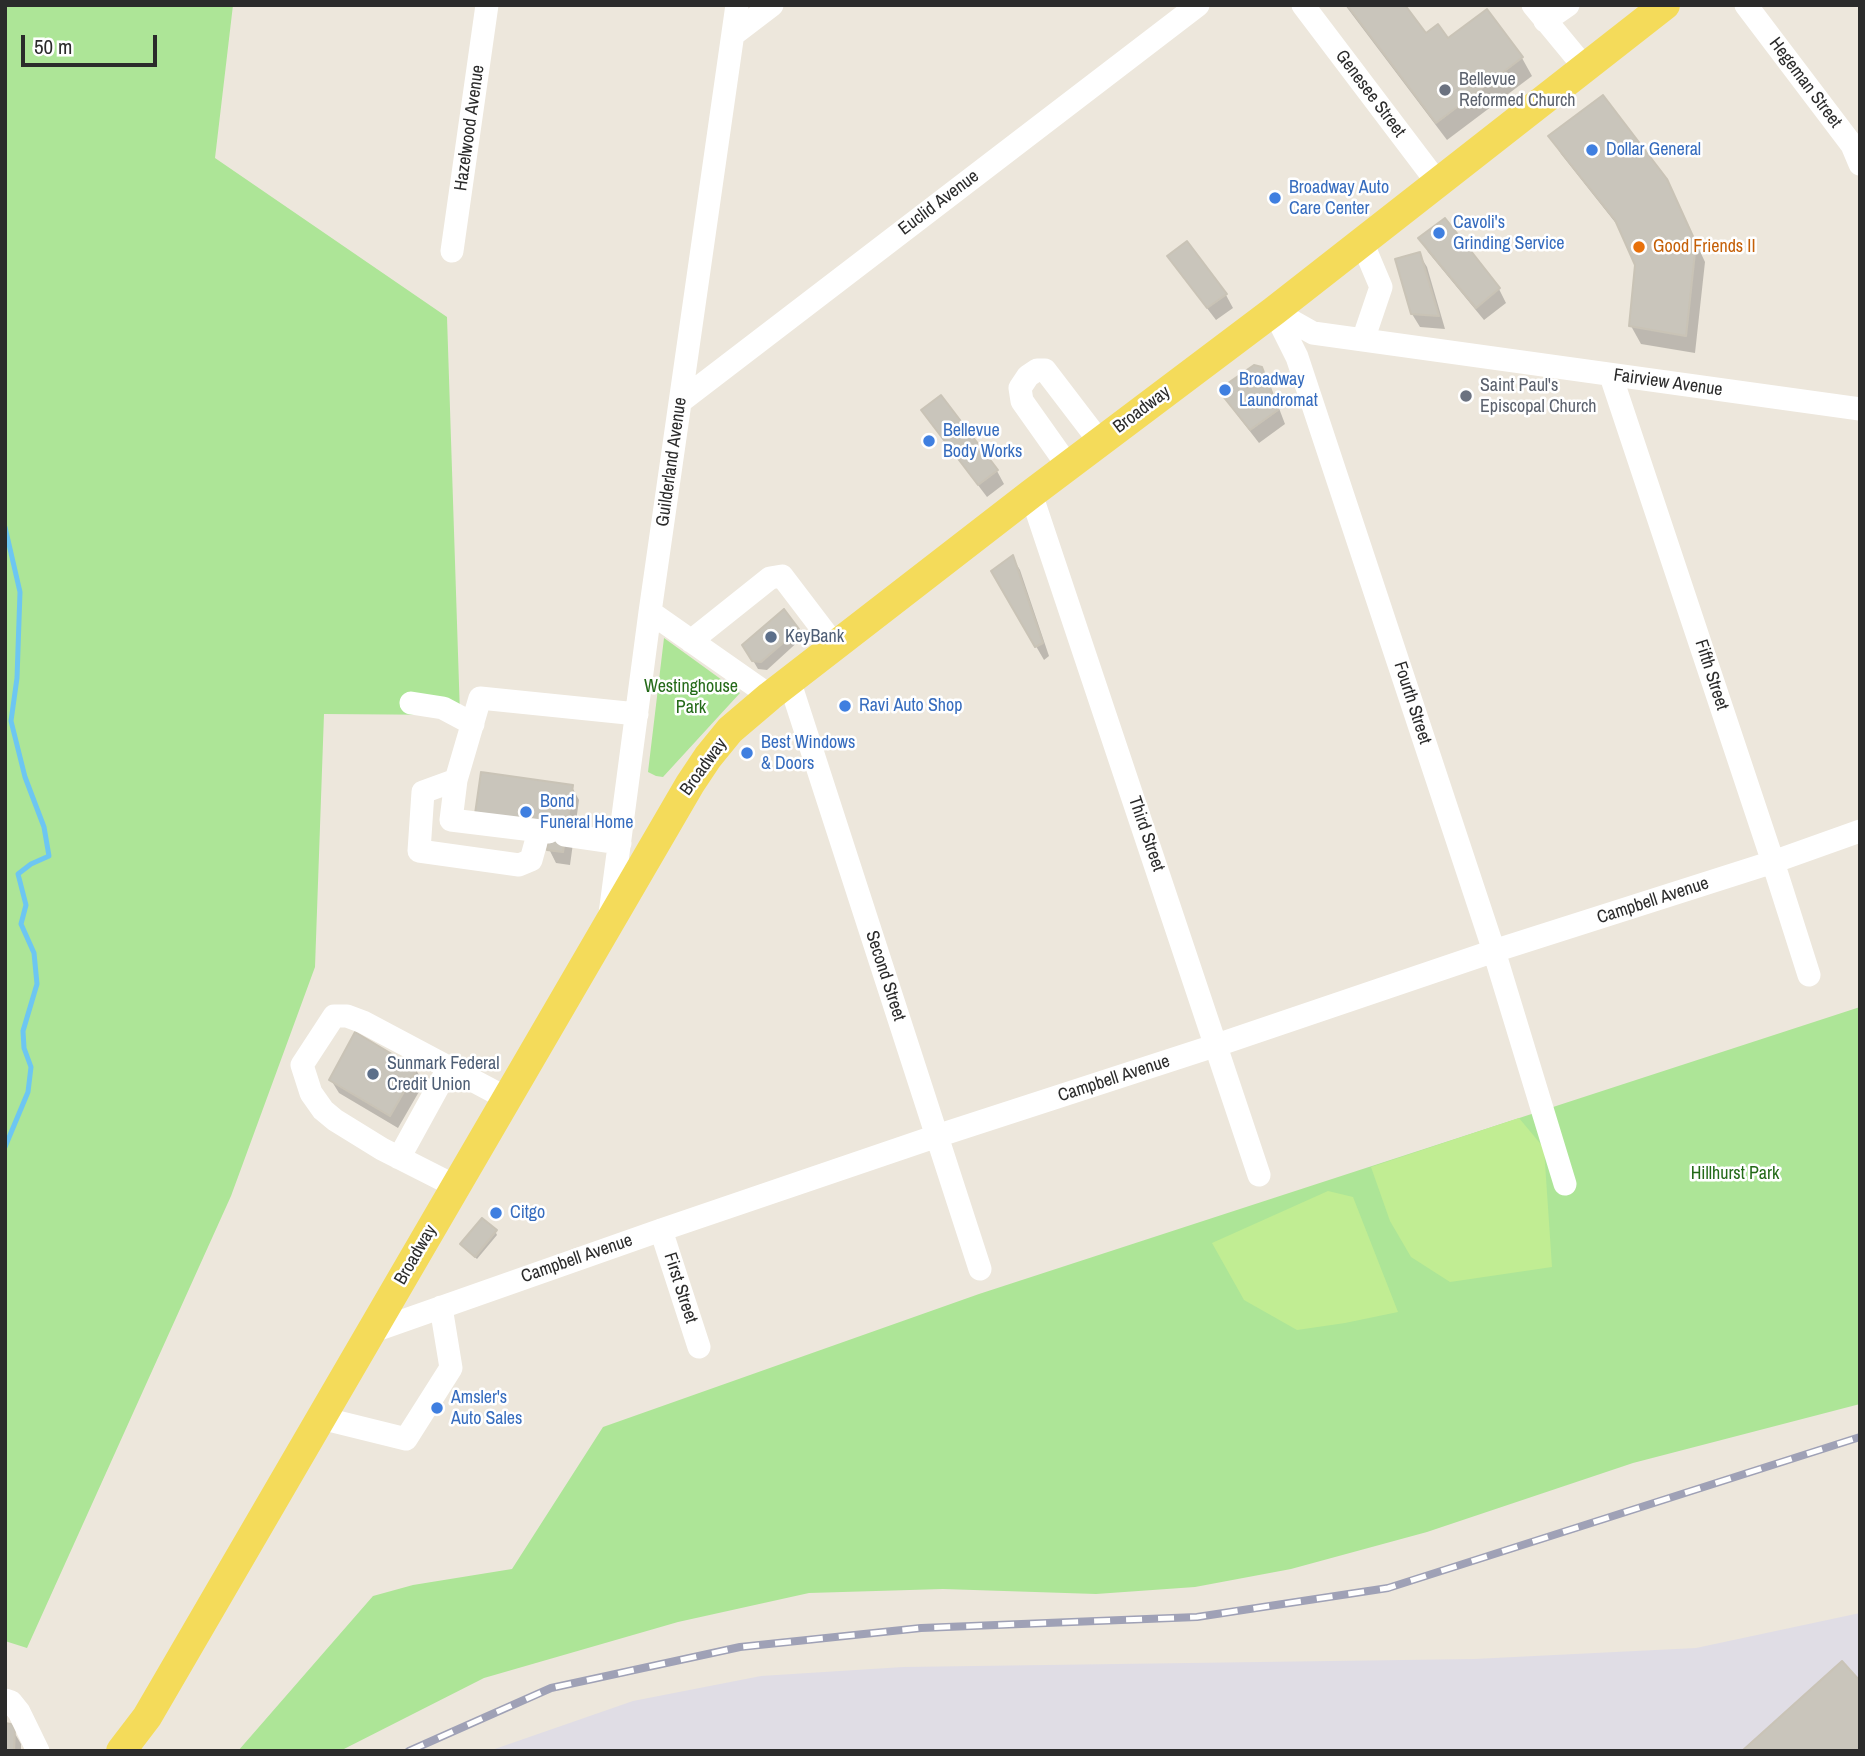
<!DOCTYPE html>
<html>
<head>
<meta charset="utf-8">
<style>
	body { margin:0 }
	#map { position:relative; width:1865px; height:1756px; overflow:hidden; background:#ede7dc; font-family:"Archivo Narrow",sans-serif }
	canvas { display:block }
	.frame { position:absolute; inset:0; border:7px solid #2b2b2b; pointer-events:none }
	.scale { position:absolute; left:21px; top:35px; width:136px; height:32px; box-sizing:border-box; border:4px solid #2b2b2b; border-top:0; padding-left:9px; font-size:21px; line-height:24px; white-space:nowrap; color:#2b2b2b; -webkit-text-stroke:5px #fff; paint-order:stroke }
</style>
</head>
<body>
<div id="map">
<canvas width="1865" height="1756"></canvas>
<div class="frame"></div>
<div class="scale">50 m</div>
</div>
<script>
const c = document.querySelector('canvas').getContext('2d');
c.lineJoin = 'round';
function paint(path, color) { c.fillStyle = color; c.fill(path, 'evenodd'); }
const shape = rows => new Path2D(rows.map(r => 'M' + r).join(''));
function strokePath(path, color, width, dash) { c.strokeStyle = color; c.lineWidth = width; c.lineCap = dash ? 'butt' : 'round'; c.setLineDash(dash || []); c.stroke(path); }
function drawText(font, color, halo, rows, align = 'center') {
  c.font = font + ' "Archivo Narrow",sans-serif'; c.lineWidth = 5; c.setLineDash([]); c.textBaseline = 'middle'; c.strokeStyle = halo; c.fillStyle = color; for (const [text, x, y, turn = 0] of rows) {
    c.save(); c.translate(x, y); c.rotate((+turn || 0) * Math.PI / 180); c.textAlign = isNaN(turn) ? turn : align; if (halo) c.strokeText(text, 0, 0); c.fillText(text, 0, 0); c.restore();
  }
}
const industrial = shape([
	[1860,1613,1860,1751,489,1751,633,1701,761,1676,903,1667,1474,1659,1696,1648]
]);
const green = shape([
	[5,5,233,5,215,158,447,317,460,715,324,714,315,967,231,1196,27,1648,5,1641],
	[664,638,740,693,663,777,656,776,648,772],
	[1860,1007,1860,1404,1633,1463,1427,1532,1291,1569,1195,1587,1096,1594,943,1589,809,1593,678,1622,484,1678,340,1751,238,1751,373,1596,413,1585,512,1569,603,1427,979,1294]
]);
const pitch = shape([
	[1519,1118,1544,1148,1552,1267,1450,1282,1411,1257,1390,1221,1371,1167],
	[1328,1191,1353,1197,1398,1312,1345,1323,1297,1330,1244,1300,1212,1243]
]);
const shadow = shape([
	[1345,5,1403,5,1426,36,1522,58,1532,76,1447,140],
	[1550,136,1665,180,1676,199,1705,262,1695,353,1641,344,1631,326,1637,264,1622,231,1561,154],
	[1445,220,1499,289,1506,303,1484,320,1428,252,1421,239],
	[1187,244,1226,295,1233,308,1216,320,1177,269,1169,256],
	[1419,254,1427,267,1445,329,1420,327,1412,314],
	[1261,369,1269,382,1285,424,1259,443,1228,403,1220,390],
	[931,423,997,471,1004,484,987,497],
	[1012,557,1020,570,1049,656,1044,660,993,572],
	[797,630,802,638,767,670,758,669,744,645],
	[572,787,579,800,570,865,556,863,549,849],
	[416,1070,424,1083,398,1128,339,1093,331,1080],
	[495,1231,497,1235,477,1259,462,1245],
	[10,1725,21,1744,21,1751,5,1751]
]);
const stream = shape([
	[5,527,20,592,17,678,11,721,25,777,44,827,49,856,31,864,18,874,26,905,21,924,34,953,37,984,23,1031,24,1048,31,1067,28,1092,5,1147]
]);
const building = shape([
	[1347,5,1405,5,1426,33,1438,24,1448,38,1487,9,1523,57,1436,123,1347,5],
	[1603,95,1667,179,1696,243,1686,336,1629,326,1635,265,1615,220,1548,136,1603,95],
	[1445,218,1500,288,1476,308,1418,238,1445,218],
	[1187,241,1227,294,1207,308,1167,256,1187,241],
	[1420,252,1439,316,1411,314,1395,259,1420,252],
	[1254,365,1262,367,1278,410,1250,430,1218,390,1254,365],
	[941,395,998,470,978,485,921,410,941,395],
	[1013,555,1043,643,1035,647,991,571,1013,555],
	[784,609,799,629,761,662,752,661,742,645,784,609],
	[481,772,573,785,563,852,547,850,550,825,475,814,481,772],
	[355,1032,417,1069,390,1116,329,1080,355,1032],
	[482,1218,497,1230,475,1257,460,1244,482,1218],
	[1842,1661,1860,1681,1860,1751,1742,1751,1842,1661],
	[5,1723,11,1724,15,1729,14,1751,5,1751,5,1723]
]);
const minor = shape([
	[1303,5,1437,182],
	[1533,5,1585,68],
	[1746,5,1852,145,1860,164],
	[1545,21,1568,5],
	[734,34,772,5],
	[1362,242,1381,287,1363,340],
	[452,251,487,5],
	[1274,311,1297,357,1494,951,1565,1184],
	[1274,311,1313,333,1860,409],
	[1611,376,1773,862,1809,975],
	[681,401,1198,5],
	[1068,466,1022,401,1020,388,1028,376,1037,370,1045,370,1100,442],
	[1031,494,1259,1175],
	[650,612,770,696],
	[691,641,770,578,782,576,836,647],
	[790,683,980,1269],
	[411,703,443,708,473,724],
	[456,780,423,792,419,851,519,865,531,860,539,831],
	[549,832,451,820,456,780,480,698,637,714],
	[565,835,620,843],
	[610,914,650,612,737,5],
	[399,1158,449,1067],
	[455,1186,382,1149,335,1120,323,1110,311,1093,302,1065,334,1016,347,1016,363,1022,506,1098],
	[661,1230,699,1347],
	[371,1332,661,1230,937,1136,1217,1045,1494,951,1773,862,1860,831],
	[321,1418,406,1439,451,1368,441,1307],
	[5,1700,11,1702,19,1712,38,1751]
]);
const major = shape([
	[121,1751,147,1717,690,784,708,757,730,730,770,696,1031,494,1274,311,1665,5]
]);
const rail = shape([
	[409,1751,551,1688,740,1647,921,1628,1197,1617,1388,1588,1860,1437]
]);
const markers = [
	[1445,90,7,"#6b7280"],
	[1592,150,7,"#3f7fe0"],
	[1275,198,7,"#3f7fe0"],
	[1439,233,7,"#3f7fe0"],
	[1639,247,7,"#e8710a"],
	[1225,390,7,"#3f7fe0"],
	[1466,396,7,"#6b7280"],
	[929,441,7,"#3f7fe0"],
	[771,637,7,"#5c6f8a"],
	[845,706,7,"#3f7fe0"],
	[747,753,7,"#3f7fe0"],
	[526,812,7,"#3f7fe0"],
	[373,1074,7,"#5c6f8a"],
	[496,1213,7,"#3f7fe0"],
	[437,1408,7,"#3f7fe0"]
];
const worshipNames = [
	["Bellevue",1459,80],
	["Reformed Church",1459,101],
	["Saint Paul's",1480,386],
	["Episcopal Church",1480,407]
];
const streetNames = [
	["Hegeman Street",1805,83,53],
	["Genesee Street",1370,94,53],
	["Hazelwood Avenue",470,128,-82],
	["Euclid Avenue",939,203,-37],
	["Fairview Avenue",1668,383,8],
	["Broadway",1142,410,-37],
	["Guilderland Avenue",672,462,-82],
	["Fifth Street",1711,675,72],
	["Fourth Street",1412,703,72],
	["Broadway",704,767,-54],
	["Third Street",1146,834,71],
	["Campbell Avenue",1653,901,-18],
	["Second Street",885,976,72],
	["Campbell Avenue",1114,1079,-18],
	["Broadway",416,1255,-60],
	["Campbell Avenue",577,1259,-19],
	["First Street",680,1288,72]
];
const shopNames = [
	["Dollar General",1606,150],
	["Broadway Auto",1289,188],
	["Care Center",1289,209],
	["Cavoli's",1453,223],
	["Grinding Service",1453,244],
	["Broadway",1239,380],
	["Laundromat",1239,401],
	["Bellevue",943,431],
	["Body Works",943,452],
	["Ravi Auto Shop",859,706],
	["Best Windows",761,743],
	["& Doors",761,764],
	["Bond",540,802],
	["Funeral Home",540,823],
	["Citgo",510,1213],
	["Amsler's",451,1398],
	["Auto Sales",451,1419]
];
const foodNames = [
	["Good Friends II",1653,247]
];
const serviceNames = [
	["KeyBank",785,637],
	["Sunmark Federal",387,1064],
	["Credit Union",387,1085]
];
const parkNames = [
	["Westinghouse",691,687],
	["Park",691,708],
	["Hillhurst Park",1735,1174]
];
paint(industrial, '#e0dde5');
paint(green, '#ade597');
paint(pitch, '#c1ed93');
paint(shadow, '#0003');
strokePath(stream, '#6dc6f2', 5);
paint(building, '#c9c5bb');
strokePath(building, '#c9c3b6', 2);
strokePath(minor, '#fff', 23);
strokePath(major, '#f4db5a', 30);
strokePath(rail, '#9fa1b6', 8);
strokePath(rail, '#fff', 5, [16]);
for (const [x, y, r, color] of markers) { const dot = new Path2D(); dot.arc(x, y, r, 0, 2 * Math.PI); c.fillStyle = color; c.fill(dot); strokePath(dot, '#fff', 2.5); }
drawText('18px', '#5b616d', '#fff', worshipNames, 'left');
drawText('18px', '#2b2b2b', '#fff', streetNames);
drawText('18px', '#366cbe', '#fff', shopNames, 'left');
drawText('18px', '#c56008', '#fff', foodNames, 'left');
drawText('18px', '#4e5e75', '#fff', serviceNames, 'left');
drawText('18px', '#246a18', '#fff', parkNames);
</script>
</body>
</html>
